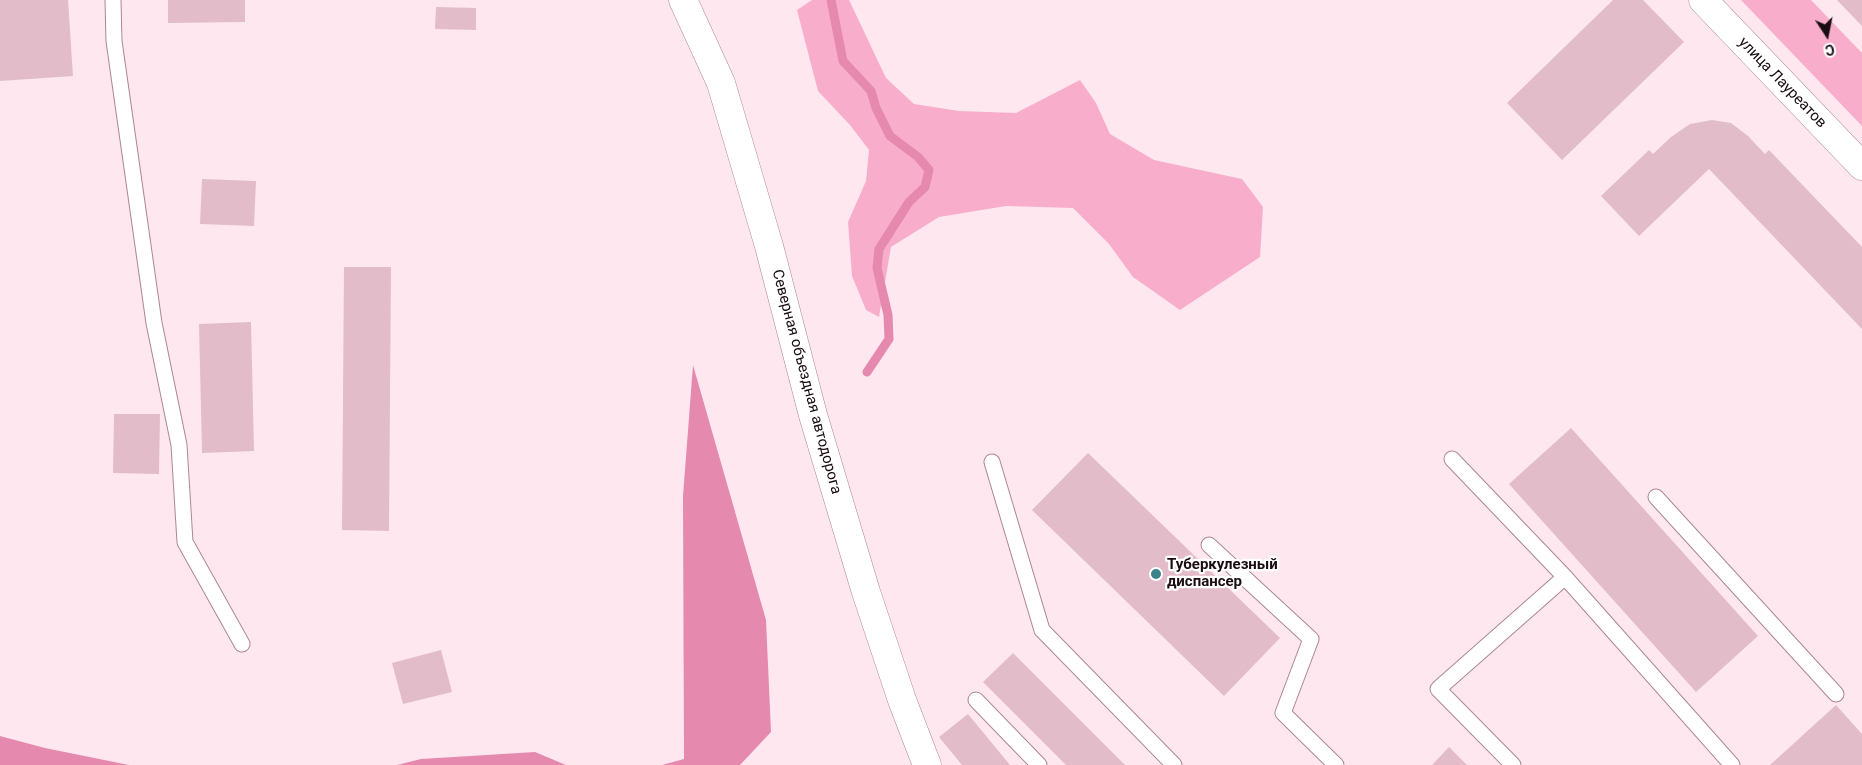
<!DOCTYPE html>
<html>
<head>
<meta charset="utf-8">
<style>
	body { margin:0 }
	#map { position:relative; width:1862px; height:765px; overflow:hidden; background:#ffe7ef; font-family:Roboto,sans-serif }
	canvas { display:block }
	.north { position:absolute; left:1802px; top:10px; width:50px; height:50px; -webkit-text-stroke:4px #fff; paint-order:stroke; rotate:169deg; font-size:14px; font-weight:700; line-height:20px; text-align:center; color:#1a0d12 }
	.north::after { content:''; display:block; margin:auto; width:18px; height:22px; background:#1a0d12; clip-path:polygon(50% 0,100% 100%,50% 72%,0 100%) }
</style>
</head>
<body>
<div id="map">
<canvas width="1862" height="765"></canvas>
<div class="north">С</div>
</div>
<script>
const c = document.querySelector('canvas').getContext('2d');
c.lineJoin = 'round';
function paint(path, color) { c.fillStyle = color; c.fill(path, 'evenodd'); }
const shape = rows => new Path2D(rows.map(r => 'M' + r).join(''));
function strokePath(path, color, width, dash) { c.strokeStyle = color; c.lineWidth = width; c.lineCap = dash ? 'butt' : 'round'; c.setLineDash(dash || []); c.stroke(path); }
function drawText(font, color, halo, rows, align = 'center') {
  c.font = font + ' Roboto,sans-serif'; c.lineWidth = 4.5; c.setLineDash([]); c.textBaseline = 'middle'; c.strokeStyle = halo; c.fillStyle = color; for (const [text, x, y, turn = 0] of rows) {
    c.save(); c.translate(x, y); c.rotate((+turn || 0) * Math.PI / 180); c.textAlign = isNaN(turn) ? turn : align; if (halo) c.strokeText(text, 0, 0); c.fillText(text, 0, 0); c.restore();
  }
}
const green = shape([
	[812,0,849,0,886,78,914,104,959,111,1016,113,1080,80,1096,103,1110,134,1154,160,1242,179,1263,207,1260,257,1180,310,1133,277,1109,244,1073,208,1006,206,939,217,891,247,879,317,866,310,852,276,848,222,866,181,869,150,850,125,818,91,797,10],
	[1741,0,1811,0,1862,53,1862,126]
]);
const water = shape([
	[693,365,766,620,771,732,740,765,662,765,684,759,683,496],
	[0,736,45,748,129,765,0,765],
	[535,752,566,765,397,765,421,759]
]);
const stream = shape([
	[831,0,843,61,871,91,876,108,890,136,918,157,929,170,925,187,909,202,879,249,877,268,888,315,889,339,867,372]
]);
const building = shape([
	[0,0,68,0,73,76,0,81],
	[168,0,245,0,245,22,168,23],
	[1613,0,1643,0,1684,42,1562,160,1507,103],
	[1837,0,1862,0,1862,26],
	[436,7,476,8,476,30,435,29],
	[1712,120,1731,123,1748,136,1765,154,1769,150,1862,247,1862,329,1709,169,1639,236,1601,196,1649,150,1653,154,1671,137,1690,124],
	[202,179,256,181,254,226,200,224],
	[344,267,391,267,389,531,342,530],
	[251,322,254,451,202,453,199,324],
	[114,414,160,414,159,474,113,473],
	[1571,428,1758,636,1696,692,1509,484],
	[1088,453,1280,638,1224,696,1032,510],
	[441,650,452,692,403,704,392,663],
	[1013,653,1125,765,1066,765,983,682],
	[1836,705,1862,734,1862,765,1770,765],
	[968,714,1010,765,962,765,939,737],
	[1449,747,1467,765,1432,765]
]);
const service = shape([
	[113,0,114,41,154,323,179,445,185,542,242,644],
	[1452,459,1565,577,1732,765],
	[992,462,1042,630,1174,765],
	[1656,497,1836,694],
	[1209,545,1311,639,1283,713,1336,765],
	[976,700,1039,765],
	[1513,765,1438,689,1565,577]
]);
const tertiary = shape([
	[683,0,721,83,769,246,813,415,866,592,902,700,927,765],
	[1703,0,1862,166]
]);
const markers = [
	[1156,574,6,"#3b828a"]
];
const streetNames = [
	["улица Лауреатов",1782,83,46],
	["Северная объездная автодорога",806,382,75]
];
const poiNames = [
	["Туберкулезный",1167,565],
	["диспансер",1167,582]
];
paint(green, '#f8aeca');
paint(water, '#e58aae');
strokePath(stream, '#e58aae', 9);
paint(building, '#e2bcc9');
strokePath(service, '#ab8794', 17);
strokePath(tertiary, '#ab8794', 29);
strokePath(service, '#fff', 15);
strokePath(tertiary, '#fff', 28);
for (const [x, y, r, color] of markers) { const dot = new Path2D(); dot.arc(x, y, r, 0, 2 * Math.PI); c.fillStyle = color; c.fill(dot); strokePath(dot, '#fff', 2); }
drawText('15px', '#1a0d12', '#fff', streetNames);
drawText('bold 15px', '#1a0d12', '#fff', poiNames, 'left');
</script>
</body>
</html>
